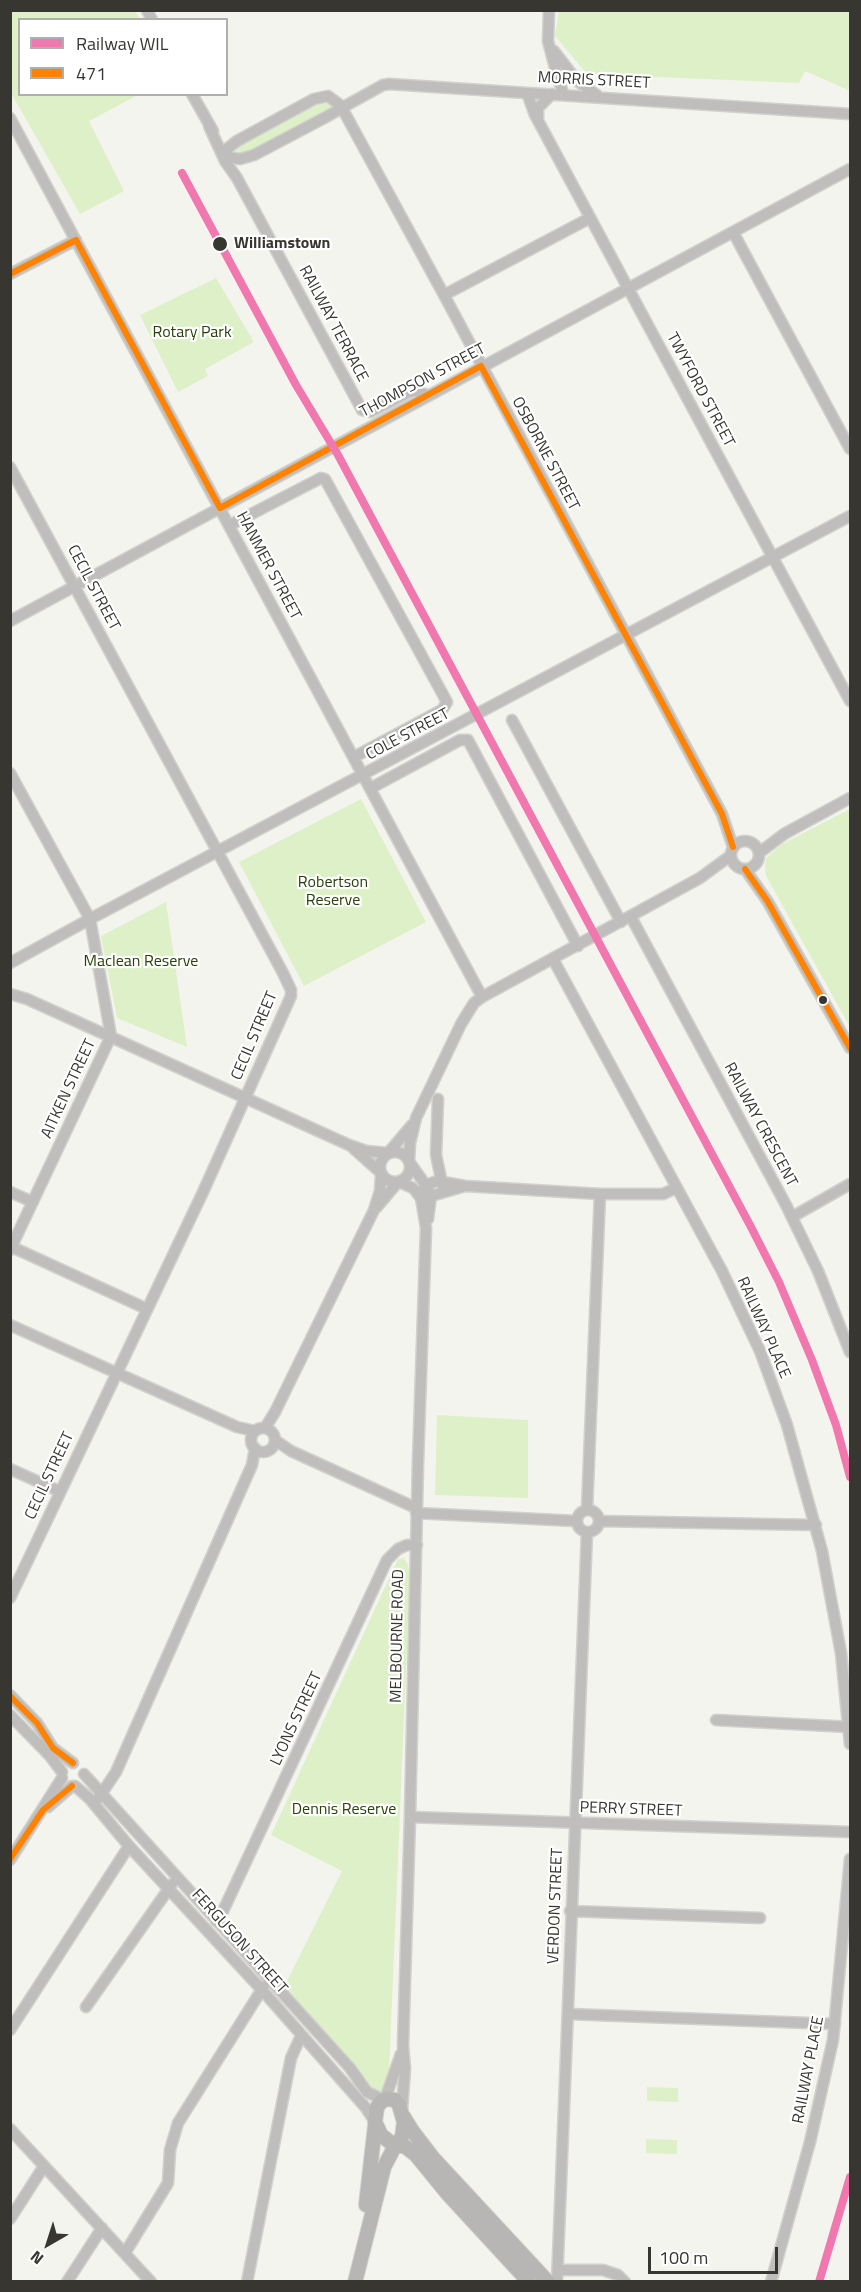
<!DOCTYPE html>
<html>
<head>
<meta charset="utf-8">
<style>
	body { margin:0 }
	#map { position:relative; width:861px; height:2292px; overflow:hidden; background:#f4f4ee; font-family:"Titillium Web",sans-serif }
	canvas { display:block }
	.frame { position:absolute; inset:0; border:12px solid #373631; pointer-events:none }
	.legend { position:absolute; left:18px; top:18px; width:210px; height:78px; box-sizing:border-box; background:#fff; border:2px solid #afafad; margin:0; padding:8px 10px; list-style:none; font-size:18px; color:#373631 }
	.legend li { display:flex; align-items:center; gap:12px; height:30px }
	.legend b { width:30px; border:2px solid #afafad }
	.north { position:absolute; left:18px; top:2214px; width:60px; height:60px; -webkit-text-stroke:4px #fff; paint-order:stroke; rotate:219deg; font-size:16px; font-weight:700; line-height:24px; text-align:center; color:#373631 }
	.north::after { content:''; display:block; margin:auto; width:21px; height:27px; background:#373631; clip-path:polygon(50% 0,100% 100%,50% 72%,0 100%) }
	.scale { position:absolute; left:648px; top:2247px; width:130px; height:27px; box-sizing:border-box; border:3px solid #373631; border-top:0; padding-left:8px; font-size:18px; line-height:21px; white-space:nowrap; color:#373631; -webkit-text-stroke:4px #fff; paint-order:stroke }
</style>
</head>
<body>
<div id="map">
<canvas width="861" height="2292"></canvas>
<div class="frame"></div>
<ul class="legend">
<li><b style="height:8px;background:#f178af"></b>Railway WIL</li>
<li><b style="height:8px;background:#ff8200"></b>471</li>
</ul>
<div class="north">N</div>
<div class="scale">100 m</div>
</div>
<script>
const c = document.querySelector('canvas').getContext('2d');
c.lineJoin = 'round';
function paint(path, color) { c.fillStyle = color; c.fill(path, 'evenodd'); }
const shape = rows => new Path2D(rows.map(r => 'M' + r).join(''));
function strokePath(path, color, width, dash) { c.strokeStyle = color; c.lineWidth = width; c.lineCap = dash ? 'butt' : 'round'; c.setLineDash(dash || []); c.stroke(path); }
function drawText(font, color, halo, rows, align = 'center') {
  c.font = font + ' "Titillium Web",sans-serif'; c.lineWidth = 4.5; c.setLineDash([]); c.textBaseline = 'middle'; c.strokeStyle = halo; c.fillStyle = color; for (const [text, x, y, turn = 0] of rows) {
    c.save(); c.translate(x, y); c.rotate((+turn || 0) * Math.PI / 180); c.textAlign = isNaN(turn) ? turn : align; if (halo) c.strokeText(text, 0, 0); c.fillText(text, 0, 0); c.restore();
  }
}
const green = shape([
	[10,11,135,11,140,19,20,20,20,94,138,95,89,121,124,191,80,214,11,93],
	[559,11,850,11,850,86,848,90,805,71,799,83,587,74,555,36],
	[318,100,333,103,334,108,253,151,242,154,236,152,238,145],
	[216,278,254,342,205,369,208,376,178,392,140,315],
	[361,799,426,922,304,986,239,862],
	[850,809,850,1027,766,876,765,866,766,858,782,844],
	[166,902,187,1047,117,1018,101,936],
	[437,1415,528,1420,528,1498,435,1495],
	[404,1558,408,1565,410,1576,389,2072,381,2093,374,2091,283,1989,342,1871,271,1835,398,1559],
	[647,2087,678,2088,678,2102,647,2101],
	[646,2139,677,2140,677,2154,646,2153]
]);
const minor = shape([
	[147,10,152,20],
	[549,10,548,41,558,79,564,95],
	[554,51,577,81,597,95],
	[527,93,535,115,850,701],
	[192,94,213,131],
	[10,118,482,997],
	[538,121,538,108,552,94],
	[209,126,225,161,237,178,362,410,370,412,409,392,415,391,427,395],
	[733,232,850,449],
	[10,274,76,240],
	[444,295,590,218],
	[10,467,283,973,291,990,291,996,203,1192,10,1598],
	[230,525,321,478,325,479,447,702,442,710,354,757],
	[10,621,850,169],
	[512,720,621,922],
	[10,773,90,919,111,1036,10,1250],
	[371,788,460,740,468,740,578,946],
	'731 855a14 14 0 1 1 28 0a14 14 0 1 1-28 0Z',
	[733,847,722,814,444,295,342,108,340,105,328,96,314,99,237,141,228,148,223,156,240,159,254,155,326,117,335,112,342,108,347,105,383,85,389,84,850,114],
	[759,853,784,834,850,798],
	[745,869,768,902,850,1048],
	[631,917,786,1205,818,1271,850,1352],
	[553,959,722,1271,760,1351,787,1425,822,1551,841,1653,850,1744],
	[10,963,90,919,850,516],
	[10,994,27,999,349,1145,366,1151,388,1153],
	[438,1099,436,1155,443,1188],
	[354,1149,381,1173],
	'380 1167a15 15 0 1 1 30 0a15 15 0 1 1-30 0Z',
	[389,1152,412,1125],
	[409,1161,410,1143,416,1118,461,1024,474,1003,482,997,700,878,730,856],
	[410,1163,425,1184,431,1196,428,1219],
	[399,1182,413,1188,421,1198,426,1228,418,1462,410,1817,403,2046,405,2068,402,2110],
	[465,1186,431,1196,419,1196,426,1185,437,1181,465,1186,600,1194,663,1194,676,1188],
	[10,1192,33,1202],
	[376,1208,398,1182],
	[792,1217,850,1184],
	[12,1247,147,1309],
	[10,1325,237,1427,255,1431],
	[265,1428,275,1412,374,1210,380,1191,381,1175],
	'251 1440a12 12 0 1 1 24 0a12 12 0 1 1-24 0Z',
	[275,1440,291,1451,416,1508],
	[10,1469,59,1491],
	[587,1509,600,1194],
	'577 1521a11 11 0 1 1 22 0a11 11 0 1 1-22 0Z',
	[416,1513,576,1521],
	[599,1521,816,1525],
	[10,1695,37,1723,53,1748,73,1763],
	[10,1715,50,1756,62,1772],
	[716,1720,850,1727],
	[84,1774,350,2068,367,2092,384,2100],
	[75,1786,89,1798,129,1846,262,1990,366,2108,375,2122],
	[98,1799,116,1772,252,1465,255,1448],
	[48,1807,72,1786],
	[410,1817,850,1832],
	[10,1860,62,1778],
	[570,1911,760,1918],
	[216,1921,223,1911,387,1560,398,1549,407,1545,417,1545],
	[86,2007,172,1884],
	[568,2014,835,2024],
	[10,2030,129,1846],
	[385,2099,401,2054],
	[10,2129,151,2282],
	[10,2219,44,2166],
	[125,2253,168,2183,170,2150,178,2123,264,1986],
	[558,2270,603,2270,618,2275,625,2282],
	[67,2282,102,2228],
	[247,2282,291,2058,301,2036],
	[557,2282,587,1532],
	[771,2282,810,2142,833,2040,850,1859]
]);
const major = shape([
	[388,2099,395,2100,399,2105,404,2122,402,2137,395,2146,381,2135,375,2122,377,2107,382,2101,388,2099],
	[403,2116,413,2132,433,2158,548,2282],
	[396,2145,406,2147,416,2155,447,2193,529,2282],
	[366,2205,375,2126],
	[355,2282,384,2167,395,2146]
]);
const bus1 = shape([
	[76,240,220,508],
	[10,274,76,240],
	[481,366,722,814,733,847],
	[220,508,481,366],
	[745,869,768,902,850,1048],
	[10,1696,37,1723,53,1748,73,1763],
	[10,1859,43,1810,72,1786]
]);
const rail1 = shape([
	[182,173,296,385,338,455,751,1227,779,1282,812,1360,836,1425,850,1477],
	[819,2282,850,2177]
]);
const markers = [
	[220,244,8,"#373631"],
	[823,1000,5,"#373631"]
];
const streetNames = [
	["MORRIS STREET",594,81,3],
	["RAILWAY TERRACE",333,324,62],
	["THOMPSON STREET",423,381,-28],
	["TWYFORD STREET",700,390,62],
	["OSBORNE STREET",545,454,62],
	["HANMER STREET",268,566,62],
	["CECIL STREET",93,588,62],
	["COLE STREET",408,735,-28],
	["CECIL STREET",255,1036,-67],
	["AITKEN STREET",69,1089,-65],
	["RAILWAY CRESCENT",760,1125,62],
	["RAILWAY PLACE",763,1328,66],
	["CECIL STREET",50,1476,-65],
	["MELBOURNE ROAD",398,1636,-89],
	["LYONS STREET",297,1719,-65],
	["PERRY STREET",631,1810,2],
	["VERDON STREET",556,1906,-88],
	["FERGUSON STREET",239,1942,48],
	["RAILWAY PLACE",809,2070,-79]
];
const stopNames = [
	["Williamstown",234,244]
];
const parkNames = [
	["Rotary Park",192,333],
	["Robertson",333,883],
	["Reserve",333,901],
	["Maclean Reserve",141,962],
	["Dennis Reserve",344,1810]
];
paint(green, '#def0c8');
strokePath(minor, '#d1d1cd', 13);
strokePath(major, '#d1d1cd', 16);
strokePath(minor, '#bfbebc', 10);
strokePath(major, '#b8b6b4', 14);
strokePath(bus1, '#ff8200', 6);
strokePath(rail1, '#f178af', 8);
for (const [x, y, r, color] of markers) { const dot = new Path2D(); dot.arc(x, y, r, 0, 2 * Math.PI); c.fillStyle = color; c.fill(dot); strokePath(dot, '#fff', 2); }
drawText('16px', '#373631', '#fff', streetNames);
drawText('bold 16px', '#373631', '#fff', stopNames, 'left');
drawText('16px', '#2b4109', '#fff', parkNames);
</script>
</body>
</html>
